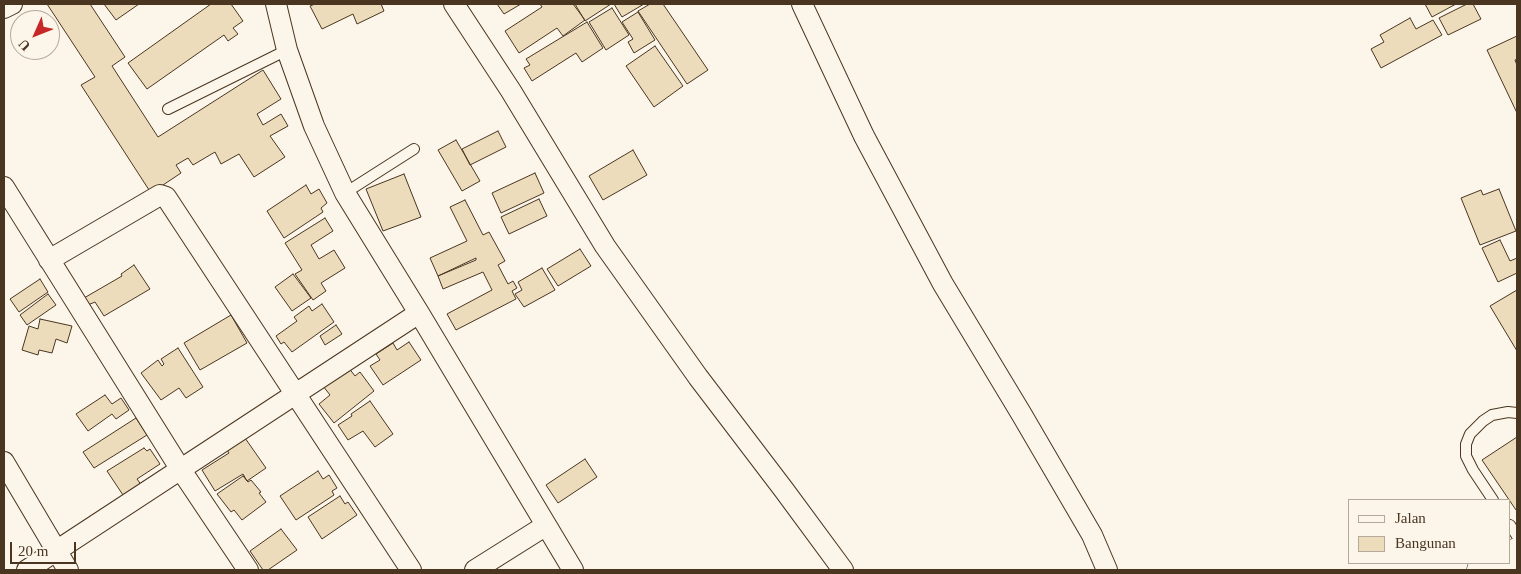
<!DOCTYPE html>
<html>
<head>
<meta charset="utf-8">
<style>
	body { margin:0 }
	#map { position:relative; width:1521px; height:574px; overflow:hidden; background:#fbf6e9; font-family:"Times New Roman",serif }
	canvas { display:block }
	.frame { position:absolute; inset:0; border:5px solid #4a3520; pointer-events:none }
	.legend { position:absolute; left:1348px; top:499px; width:162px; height:65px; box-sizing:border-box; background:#fbf6e9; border:1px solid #b4a999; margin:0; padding:6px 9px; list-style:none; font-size:15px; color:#4a3520 }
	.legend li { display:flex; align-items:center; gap:10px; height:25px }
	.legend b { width:25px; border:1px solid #b4a999 }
	.north { position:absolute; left:10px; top:10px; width:50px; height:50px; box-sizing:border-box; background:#fbf6e9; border:1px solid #b4a999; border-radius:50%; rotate:226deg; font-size:14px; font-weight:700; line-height:20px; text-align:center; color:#4a3520 }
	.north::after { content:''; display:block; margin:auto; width:18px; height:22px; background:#c62828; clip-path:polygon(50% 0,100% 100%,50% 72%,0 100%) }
	.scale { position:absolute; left:10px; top:542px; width:66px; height:22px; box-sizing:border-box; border:2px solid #4a3520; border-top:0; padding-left:6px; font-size:15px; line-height:18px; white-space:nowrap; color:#4a3520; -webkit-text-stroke:4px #fbf6e9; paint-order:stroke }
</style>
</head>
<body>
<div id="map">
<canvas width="1521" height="574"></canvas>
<div class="frame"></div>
<ul class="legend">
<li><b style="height:6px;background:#fbf6e9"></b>Jalan</li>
<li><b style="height:14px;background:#ecdcbc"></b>Bangunan</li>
</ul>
<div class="north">U</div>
<div class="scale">20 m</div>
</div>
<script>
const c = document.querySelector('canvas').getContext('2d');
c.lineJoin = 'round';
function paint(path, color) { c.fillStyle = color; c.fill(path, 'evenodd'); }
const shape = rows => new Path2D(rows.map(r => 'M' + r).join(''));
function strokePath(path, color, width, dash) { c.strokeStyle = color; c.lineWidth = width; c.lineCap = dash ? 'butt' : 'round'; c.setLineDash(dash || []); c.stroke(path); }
const building = shape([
	[47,4,90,4,125,57,112,66,158,137,263,70,281,99,257,114,263,125,281,114,288,126,270,136,285,157,254,177,239,154,221,164,215,152,193,165,188,158,176,165,181,173,151,193,81,85,95,77,47,4],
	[104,4,139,4,116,20,104,4],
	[211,4,231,4,243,21,233,28,238,34,228,41,224,35,147,89,128,63,211,4],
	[315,4,381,4,384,11,357,24,353,14,322,29,310,6,315,4],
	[497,4,521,4,504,14,497,4],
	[540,4,573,4,585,20,563,36,557,28,519,53,505,31,542,7,540,4],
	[575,4,611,4,585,21,575,4],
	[614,4,644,4,622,17,614,4],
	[650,4,663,4,708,70,687,84,638,11,650,4],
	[1425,4,1456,4,1432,17,1425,4],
	[1467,4,1473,4,1481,19,1448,35,1439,18,1467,4],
	[612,8,629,35,606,50,589,22,612,8],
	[638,12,655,40,634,53,628,42,633,39,622,22,638,12],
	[1410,18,1416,29,1433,20,1442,35,1381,68,1371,49,1384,42,1380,35,1410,18],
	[587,22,603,48,582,62,576,53,532,81,524,68,530,65,526,59,587,22],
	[1517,36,1517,59,1515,60,1517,65,1517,113,1487,50,1517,36],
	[655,46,683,86,654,107,626,66,655,46],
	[498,131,506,147,470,165,462,149,498,131],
	[456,140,480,181,462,191,438,150,456,140],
	[633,150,647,175,603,200,589,176,633,150],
	[535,173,544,193,501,213,492,193,535,173],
	[404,174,421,217,383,231,366,189,404,174],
	[306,185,311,194,319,189,327,203,321,208,323,212,284,238,267,211,306,185],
	[1499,189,1516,231,1480,245,1461,198,1481,190,1483,195,1499,189],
	[539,199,547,216,509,234,501,217,539,199],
	[465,200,483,235,489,232,505,261,498,265,508,284,513,281,517,288,512,291,516,299,456,330,447,314,492,290,483,272,443,289,438,276,476,260,476,258,438,276,430,258,467,241,450,207,465,200],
	[325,218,333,231,311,245,319,259,334,250,345,268,321,283,326,291,313,300,295,274,302,270,285,243,325,218],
	[1500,240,1510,261,1517,258,1517,273,1498,282,1482,248,1500,240],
	[580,249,591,266,558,286,547,269,580,249],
	[134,265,150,289,104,316,95,302,88,305,84,298,122,276,121,274,134,265],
	[542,268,555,290,524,307,515,294,522,290,518,282,542,268],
	[293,274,311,298,292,311,275,287,293,274],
	[40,279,48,292,19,312,10,299,40,279],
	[1517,290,1517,351,1490,306,1517,290],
	[48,294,56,305,27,325,20,315,48,294],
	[322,304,334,322,292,352,284,342,281,344,276,336,297,321,294,317,309,306,312,311,322,304],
	[231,315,247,343,200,370,184,343,231,315],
	[40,319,72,326,67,343,56,339,52,353,39,350,38,355,22,350,29,326,38,329,40,319],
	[336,325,342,334,325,345,320,336,336,325],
	[409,342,421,360,383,385,370,366,380,360,376,354,393,343,397,350,409,342],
	[178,348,203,387,186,398,179,388,161,400,141,373,158,360,162,366,164,364,161,359,178,348],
	[348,367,355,376,360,372,374,391,334,423,319,404,330,395,323,386,348,367],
	[105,395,112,404,121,398,129,410,116,419,112,414,88,431,76,414,105,395],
	[370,401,393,434,375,447,363,431,348,440,338,425,352,416,351,414,370,401],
	[136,418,147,435,94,468,83,452,136,418],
	[1517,437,1517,509,1516,510,1482,460,1517,437],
	[245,438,266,468,247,481,243,474,215,491,202,470,229,453,227,450,245,438],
	[144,448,147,451,150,449,160,464,137,479,142,486,125,498,107,471,144,448],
	[585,459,597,477,558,503,546,485,585,459],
	[318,471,323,479,329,475,337,488,332,491,334,495,296,520,280,496,318,471],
	[243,476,248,482,251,480,261,492,259,493,266,502,242,520,234,510,231,512,217,494,243,476],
	[340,496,345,504,348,502,357,515,322,539,308,517,340,496],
	[281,529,297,550,268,570,263,570,250,551,281,529]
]);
const lane = shape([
	[168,109,287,50],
	[345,193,414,149],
	[1493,500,1473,470,1466,456,1466,444,1470,434,1483,421,1492,415,1508,412,1517,413],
	[1510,525,1517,536]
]);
const street = shape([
	[276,4,287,50,314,126,345,193,419,313,573,570],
	[454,4,511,91,605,246,698,377,784,490,843,570],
	[802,4,864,136,943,284,1022,415,1092,535,1107,570],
	[4,8,12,4],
	[4,187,181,470,248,570],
	[49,260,160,195,166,197,411,570],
	[4,462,68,570],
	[27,570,419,313],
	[475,570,545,526]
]);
const secondary = shape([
	[1510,556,1517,552],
	[1481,570,1496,563]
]);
paint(building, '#ecdcbc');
strokePath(building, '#4a3520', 1);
strokePath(lane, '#4a3520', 12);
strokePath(street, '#4a3520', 22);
strokePath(secondary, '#4a3520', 29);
strokePath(lane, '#fbf6e9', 10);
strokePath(street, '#fbf6e9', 20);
strokePath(secondary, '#fbf6e9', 28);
</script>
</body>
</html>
